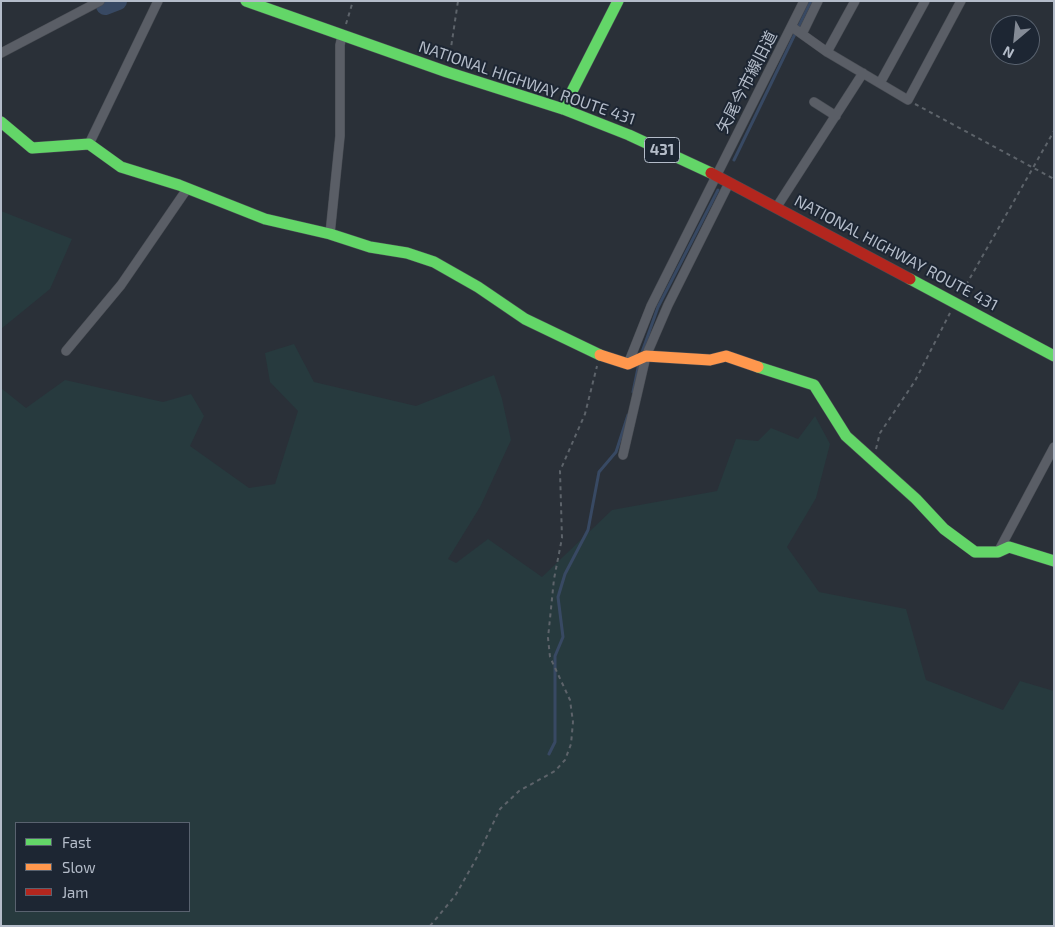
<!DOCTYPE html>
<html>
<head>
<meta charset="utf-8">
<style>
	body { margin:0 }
	#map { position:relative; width:1055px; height:927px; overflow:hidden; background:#2a3038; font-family:"Exo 2",sans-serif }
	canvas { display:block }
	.frame { position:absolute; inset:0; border:2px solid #b4bcc9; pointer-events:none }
	.legend { position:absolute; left:15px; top:822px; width:175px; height:90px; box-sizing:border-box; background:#1d2633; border:1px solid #59626f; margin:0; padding:6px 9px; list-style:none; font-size:15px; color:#b4bcc9 }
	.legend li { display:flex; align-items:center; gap:10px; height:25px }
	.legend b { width:25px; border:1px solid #59626f }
	.north { position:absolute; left:990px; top:15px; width:50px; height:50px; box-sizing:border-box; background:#1d2633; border:1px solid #59626f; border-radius:50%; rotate:208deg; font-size:14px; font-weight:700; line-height:20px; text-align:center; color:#b4bcc9 }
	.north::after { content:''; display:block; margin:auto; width:18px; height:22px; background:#848b96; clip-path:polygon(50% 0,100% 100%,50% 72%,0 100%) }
</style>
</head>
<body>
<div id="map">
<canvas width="1055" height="927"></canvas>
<div class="frame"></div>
<ul class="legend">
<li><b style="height:6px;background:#63d668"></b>Fast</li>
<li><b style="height:6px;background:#ff974d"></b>Slow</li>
<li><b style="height:6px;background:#b3261e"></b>Jam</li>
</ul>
<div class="north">N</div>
</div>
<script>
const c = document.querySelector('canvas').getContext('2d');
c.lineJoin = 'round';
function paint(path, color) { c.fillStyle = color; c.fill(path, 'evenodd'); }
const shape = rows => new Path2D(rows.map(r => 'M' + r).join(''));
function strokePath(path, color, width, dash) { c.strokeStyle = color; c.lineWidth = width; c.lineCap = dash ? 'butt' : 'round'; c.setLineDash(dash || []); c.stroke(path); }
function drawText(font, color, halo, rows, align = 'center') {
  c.font = font + ' "Exo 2","Noto Sans JP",sans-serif'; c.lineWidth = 4; c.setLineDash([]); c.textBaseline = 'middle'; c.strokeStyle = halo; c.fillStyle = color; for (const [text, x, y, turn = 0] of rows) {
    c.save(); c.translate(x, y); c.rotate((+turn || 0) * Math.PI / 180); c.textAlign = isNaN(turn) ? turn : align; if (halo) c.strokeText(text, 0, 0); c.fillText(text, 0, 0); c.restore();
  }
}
const green = shape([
	[1,211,72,239,50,289,1,329],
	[294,344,314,382,416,406,494,375,502,399,511,440,480,507,448,559,456,563,488,539,542,577,612,510,717,491,736,439,758,441,771,428,798,439,815,416,830,444,816,498,787,547,819,592,906,609,926,680,1003,710,1020,681,1054,691,1054,926,1,926,1,388,26,408,65,380,163,402,191,394,204,416,190,446,249,488,275,484,298,411,270,382,265,353],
	[16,823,189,823,189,911,16,911]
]);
const stream = shape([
	[734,160,811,1],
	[641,355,658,307,718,190],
	[633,392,639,363],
	[549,754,555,742,555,656,563,637,558,597,565,574,588,530,599,472,616,452,628,415]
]);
const river = shape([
	[105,6,118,1]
]);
const path = shape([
	[346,24,353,1],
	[449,61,458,1],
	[915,104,1054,179],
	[962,292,1054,131],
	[876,449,880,433,915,381,950,313],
	[430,926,455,896,475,861,500,809,519,791,555,771,565,760,571,744,573,722,570,700,550,657,548,638,554,579,562,538,560,471,585,414,597,366]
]);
const street = shape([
	[792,27,827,52,908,100,961,1],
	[802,34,818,1],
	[827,52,855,1],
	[1,53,100,1],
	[880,83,925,1],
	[814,102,836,116],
	[89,144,158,1],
	[776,208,863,73],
	[330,234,340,136,340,45,342,36],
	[66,351,121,285,187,189],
	[628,364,651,306,804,1],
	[623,455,646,356,668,305,729,183],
	[998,552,1054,447]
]);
const fast = shape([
	[246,1,447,72,563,109,629,135,711,173],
	[563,109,618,1],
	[1,122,32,148,89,144,121,167,179,185,265,219,330,234,370,247,407,253,434,262,478,287,525,319,600,355],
	[910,279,1054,356],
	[758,367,814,385,846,436,916,499,944,529,975,552,998,552,1009,547,1054,561]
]);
const slow = shape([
	[600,355,628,364,646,356,710,360,726,356,758,367]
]);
const jam = shape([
	[711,173,910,279]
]);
const shields = [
	[662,150,35]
];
const shieldNames = [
	["431",662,150]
];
const streetNames = [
	["矢尾今市線旧道",747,82,-63],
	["NATIONAL HIGHWAY ROUTE 431",527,83,19],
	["NATIONAL HIGHWAY ROUTE 431",896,253,28]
];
paint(green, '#273a3e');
strokePath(stream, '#384963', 3);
strokePath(river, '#384963', 18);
strokePath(street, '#484c53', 10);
strokePath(fast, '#484c53', 12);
strokePath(slow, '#484c53', 12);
strokePath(jam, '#484c53', 12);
strokePath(path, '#5d636a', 2, [4, 4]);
strokePath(street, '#5a5e66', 9);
strokePath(fast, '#63d668', 11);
strokePath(slow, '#ff974d', 11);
strokePath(jam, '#b3261e', 11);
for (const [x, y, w] of shields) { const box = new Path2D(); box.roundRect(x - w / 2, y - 12.5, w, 25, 4); c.fillStyle = '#1d2633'; c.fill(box); strokePath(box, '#b4bcc9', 1); }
drawText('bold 15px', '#b4bcc9', null, shieldNames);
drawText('16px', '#b4bcc9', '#1d2633', streetNames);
</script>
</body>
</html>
